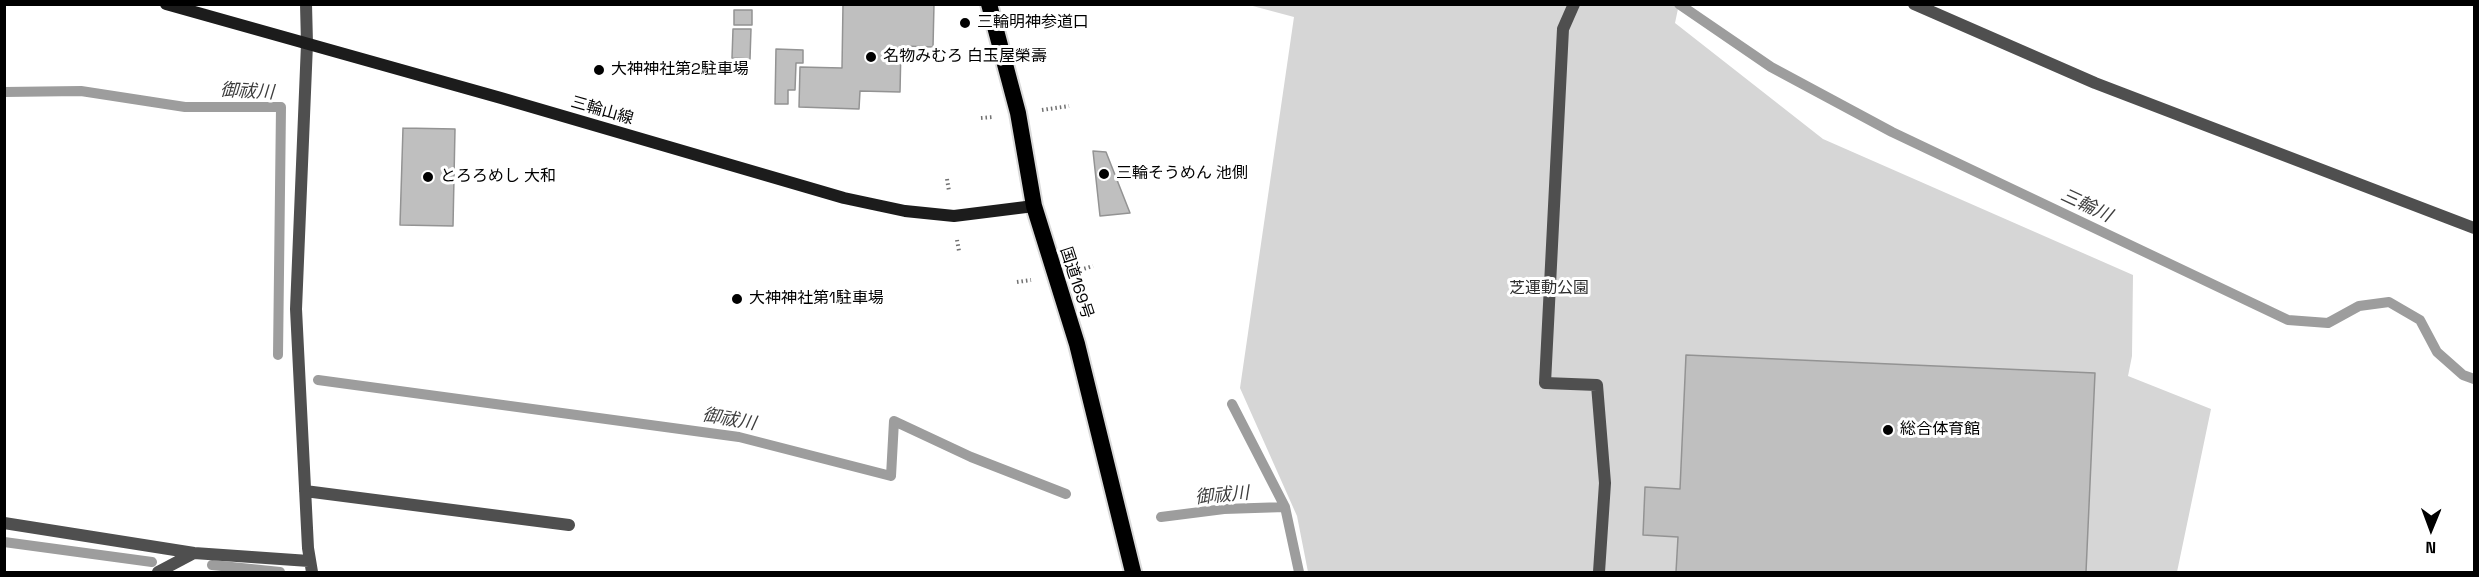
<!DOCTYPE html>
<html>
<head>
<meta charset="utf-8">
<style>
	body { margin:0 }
	#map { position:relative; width:2479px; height:577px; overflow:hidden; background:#fff; font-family:"Space Grotesk",sans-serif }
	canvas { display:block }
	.frame { position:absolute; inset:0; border:6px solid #000; pointer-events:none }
	.north { position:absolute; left:2401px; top:499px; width:60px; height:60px; -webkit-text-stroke:4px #fff; paint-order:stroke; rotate:181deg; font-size:16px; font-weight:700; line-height:24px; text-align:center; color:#000 }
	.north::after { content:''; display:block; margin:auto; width:21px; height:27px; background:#000; clip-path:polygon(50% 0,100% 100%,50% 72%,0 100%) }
</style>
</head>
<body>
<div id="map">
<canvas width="2479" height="577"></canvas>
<div class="frame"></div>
<div class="north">N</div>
</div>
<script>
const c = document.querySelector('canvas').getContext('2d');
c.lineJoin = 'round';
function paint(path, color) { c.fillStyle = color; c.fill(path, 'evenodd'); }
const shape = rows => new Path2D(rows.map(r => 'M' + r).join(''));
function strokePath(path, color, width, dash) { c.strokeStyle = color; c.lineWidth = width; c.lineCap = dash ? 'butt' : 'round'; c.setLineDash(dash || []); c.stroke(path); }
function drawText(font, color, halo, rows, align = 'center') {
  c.font = font + ' "Space Grotesk","Noto Sans JP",sans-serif'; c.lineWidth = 6; c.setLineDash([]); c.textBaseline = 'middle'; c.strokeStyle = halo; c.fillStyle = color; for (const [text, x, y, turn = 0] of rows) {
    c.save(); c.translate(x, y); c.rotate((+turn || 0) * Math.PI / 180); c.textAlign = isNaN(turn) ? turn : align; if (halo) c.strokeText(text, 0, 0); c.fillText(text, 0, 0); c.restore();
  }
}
const green = shape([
	[1679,4,1675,23,1823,139,2133,275,2132,356,2128,376,2211,409,2177,572,1308,572,1297,516,1240,388,1294,17,1249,5]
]);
const stream = shape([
	[1679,4,1771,67,1892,132,2288,320,2328,323,2359,306,2389,302,2420,320,2437,352,2463,375,2474,379],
	[4,92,81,91,185,107,281,107,278,355],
	[318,380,739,437,891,476,894,421,971,457,1066,494],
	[1232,404,1285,507,1299,572],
	[1161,517,1224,509,1285,507],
	[4,542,152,562],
	[212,565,280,572]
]);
const building = shape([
	[843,4,934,4,933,47,901,46,900,92,860,91,859,109,799,107,800,67,842,68,843,4],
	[734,10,752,10,752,25,734,25,734,10],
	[733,29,751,29,750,59,732,58,733,29],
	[776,49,803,50,803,63,796,63,795,90,788,90,788,104,775,104,776,49],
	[403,128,455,129,453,226,400,225,403,128],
	[1093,151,1106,152,1130,213,1100,216,1093,151],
	[1686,355,2095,373,2086,572,1676,572,1678,537,1643,535,1645,487,1680,489,1686,355]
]);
const path = shape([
	[1042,110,1069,106],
	[981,118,993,117],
	[947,179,949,191],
	[957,240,959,251],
	[1080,270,1093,266],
	[1017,282,1031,280]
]);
const service = shape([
	[1574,4,1563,29,1545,383,1597,385,1605,483,1599,572]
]);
const minor = shape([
	[306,4,307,44,296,309,308,548,312,572],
	[305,491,569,525],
	[4,523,194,553,309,561],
	[158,572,194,553]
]);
const tertiary = shape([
	[1914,4,2095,83,2474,228]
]);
const secondary = shape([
	[166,4,501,98,844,198,905,211,954,216,1034,206]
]);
const trunk = shape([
	[989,4,1018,113,1034,206,1077,344,1133,572]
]);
const markers = [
	[965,23,6,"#000"],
	[871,57,6,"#000"],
	[599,70,6,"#000"],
	[1104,174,6,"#000"],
	[428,177,6,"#000"],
	[737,299,6,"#000"],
	[1888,430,6,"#000"]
];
const poiNames = [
	["三輪明神参道口",977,23],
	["名物みむろ 白玉屋榮壽",883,57],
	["大神神社第2駐車場",611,70],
	["三輪そうめん 池側",1116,174],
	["とろろめし 大和",440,177],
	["大神神社第1駐車場",749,299],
	["総合体育館",1900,430]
];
const streetNames = [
	["三輪山線",602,111,16],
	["国道169号",1076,283,72]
];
const parkNames = [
	["芝運動公園",1549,289]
];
const waterNames = [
	["御祓川",247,92,3],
	["三輪川",2086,206,25],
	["御祓川",729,420,10],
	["御祓川",1222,496,-5]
];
paint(green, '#d6d6d6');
strokePath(stream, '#9d9d9d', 10);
paint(building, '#bfbfbf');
strokePath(building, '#939393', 1.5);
strokePath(trunk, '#dbdbdb', 20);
strokePath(path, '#717171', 4, [1.5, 3]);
strokePath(service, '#4f4f4f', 12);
strokePath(minor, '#4f4f4f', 12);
strokePath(tertiary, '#4f4f4f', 12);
strokePath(secondary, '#1c1c1c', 12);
strokePath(trunk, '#000', 16);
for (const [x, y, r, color] of markers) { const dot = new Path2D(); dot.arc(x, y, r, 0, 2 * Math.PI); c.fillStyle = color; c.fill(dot); strokePath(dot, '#fff', 2); }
drawText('16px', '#000', '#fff', poiNames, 'left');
drawText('16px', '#000', '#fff', streetNames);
drawText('16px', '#2d2d2d', '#fff', parkNames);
drawText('italic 18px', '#3e3e3e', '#fff', waterNames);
</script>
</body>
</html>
